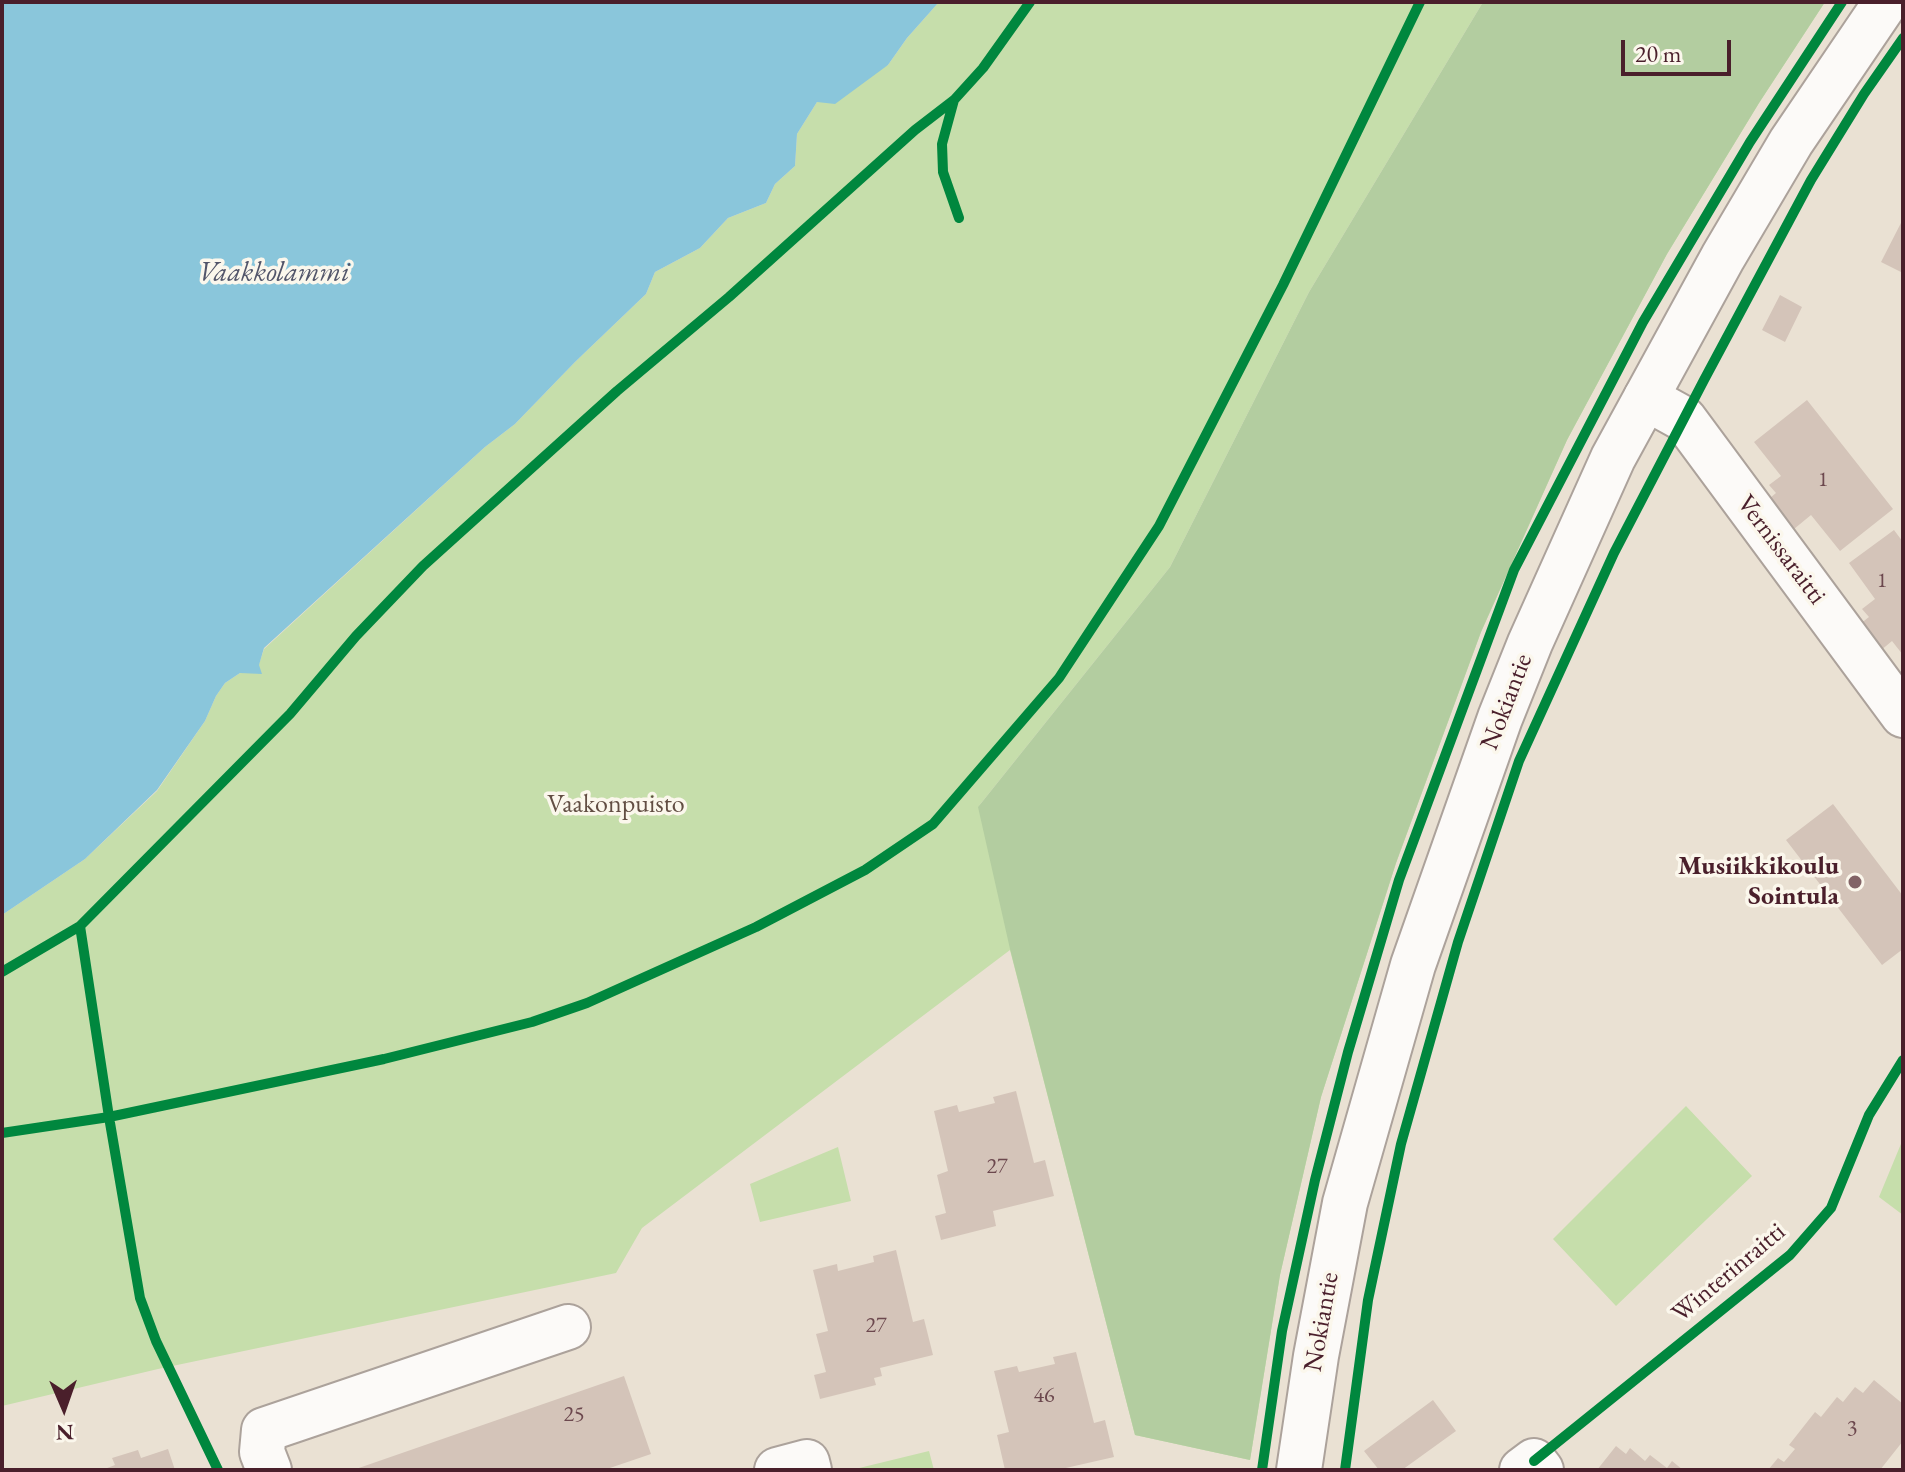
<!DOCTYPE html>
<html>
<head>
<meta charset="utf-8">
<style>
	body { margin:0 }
	#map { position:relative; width:1905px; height:1472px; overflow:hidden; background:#eae1d3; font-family:"EB Garamond",serif }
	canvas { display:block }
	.frame { position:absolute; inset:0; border:4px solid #4a1f2b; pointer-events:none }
	.north { position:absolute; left:24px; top:1368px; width:80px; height:80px; -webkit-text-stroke:6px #fbf7ec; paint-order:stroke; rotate:178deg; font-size:22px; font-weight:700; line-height:32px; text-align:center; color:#4a1f2b }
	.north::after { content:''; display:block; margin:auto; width:28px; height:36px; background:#4a1f2b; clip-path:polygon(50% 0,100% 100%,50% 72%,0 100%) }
	.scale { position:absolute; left:1621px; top:40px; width:110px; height:36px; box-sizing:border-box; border:4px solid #4a1f2b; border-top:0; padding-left:10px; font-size:24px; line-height:28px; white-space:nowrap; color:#4a1f2b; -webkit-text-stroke:6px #fbf7ec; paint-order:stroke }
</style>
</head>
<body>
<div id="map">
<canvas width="1905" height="1472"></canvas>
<div class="frame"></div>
<div class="north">N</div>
<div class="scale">20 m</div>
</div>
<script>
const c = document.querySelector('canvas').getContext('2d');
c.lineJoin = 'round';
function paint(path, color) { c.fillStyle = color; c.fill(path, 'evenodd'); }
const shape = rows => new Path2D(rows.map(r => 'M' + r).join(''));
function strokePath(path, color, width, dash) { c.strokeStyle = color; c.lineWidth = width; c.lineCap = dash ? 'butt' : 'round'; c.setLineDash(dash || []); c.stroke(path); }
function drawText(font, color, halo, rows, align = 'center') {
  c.font = font + ' "EB Garamond",serif'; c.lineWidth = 7; c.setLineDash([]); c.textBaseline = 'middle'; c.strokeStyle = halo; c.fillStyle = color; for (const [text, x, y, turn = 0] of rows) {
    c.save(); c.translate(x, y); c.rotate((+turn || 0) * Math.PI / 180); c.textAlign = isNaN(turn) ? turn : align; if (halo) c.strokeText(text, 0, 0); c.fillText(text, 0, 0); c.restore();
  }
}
const green = shape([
	[939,2,1483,2,1309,292,1170,567,978,807,1825,2,1759,103,1667,254,1567,440,1481,632,1396,863,1321,1097,1280,1275,1250,1460,1135,1435,1010,950,642,1228,616,1273,158,1369,2,1406,2,915,85,859,157,791,205,721,216,696,225,683,240,673,256,673,264,649,485,447,515,424,575,362,646,294,655,272,700,248,728,218,766,203,775,184,795,166,797,134,817,102,888,65,907,38],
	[1686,1106,1752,1176,1616,1306,1553,1239],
	[1903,1139,1903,1215,1879,1197],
	[838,1147,851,1201,760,1222,750,1184],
	[929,1451,934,1470,851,1470]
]);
const forest = shape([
	[1483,2,1825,2,1759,103,1667,254,1567,440,1481,632,1396,863,1321,1097,1280,1275,1250,1460,1135,1435,1010,949,978,807,1170,567,1309,292]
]);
const water = shape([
	[2,2,939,2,907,38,888,65,835,104,817,102,797,134,795,166,775,184,766,203,728,218,700,248,655,272,646,294,575,362,515,424,485,447,264,648,259,665,262,674,240,673,225,683,216,696,205,721,157,790,85,859,2,915]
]);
const building = shape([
	[1903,219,1903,273,1881,262],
	[1780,295,1802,307,1785,342,1762,330],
	[1807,400,1893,509,1840,551,1811,515,1794,529,1770,498,1776,493,1769,485,1781,476,1754,442],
	[1894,530,1903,542,1903,655,1892,641,1880,651,1860,624,1869,617,1862,609,1875,599,1849,563],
	[1833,804,1903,896,1903,949,1882,965,1786,840],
	[1016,1091,1034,1163,1045,1160,1054,1196,993,1211,996,1226,941,1240,935,1216,946,1213,937,1175,948,1171,934,1111,957,1105,959,1112,995,1103,993,1097],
	[896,1250,913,1322,924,1319,933,1355,880,1368,882,1376,874,1378,876,1385,820,1399,814,1375,826,1372,816,1334,828,1331,813,1270,837,1264,838,1271,874,1262,873,1256],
	[1076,1352,1094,1423,1105,1420,1114,1457,1057,1470,1005,1470,997,1435,1009,1432,994,1371,1017,1366,1019,1372,1055,1364,1053,1357],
	[624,1376,651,1454,604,1470,353,1470],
	[1874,1380,1903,1404,1903,1441,1880,1470,1768,1470,1778,1458,1784,1462,1795,1449,1789,1445,1815,1412,1821,1417,1837,1397,1843,1402,1855,1387,1863,1393],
	[1433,1400,1456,1431,1402,1470,1379,1470,1364,1451],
	[1616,1446,1626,1454,1630,1448,1645,1461,1650,1455,1667,1468,1672,1461,1683,1470,1597,1470],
	[168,1449,175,1470,102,1470,115,1465,112,1458,138,1450,141,1458]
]);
const minor = shape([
	[1646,398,1684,419,1903,715],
	[269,1470,262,1452,264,1430,568,1327],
	[777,1470,807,1462,809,1470],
	[1522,1470,1534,1461,1541,1470]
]);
const major = shape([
	[1299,1470,1316,1356,1345,1203,1413,965,1500,718,1530,643,1613,458,1723,257,1791,142,1886,2]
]);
const cycleway = shape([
	[954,100,942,144,943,172,959,218],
	[80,926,109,1117,140,1298,156,1341,218,1470],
	[2,972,80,926,290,714,356,636,423,566,617,391,729,297,915,130,954,100,983,68,1030,2],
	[2,1133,109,1117,384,1059,532,1022,587,1003,756,927,865,870,933,824,1059,678,1159,526,1283,285,1420,2],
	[1534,1461,1790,1255,1831,1208,1869,1115,1903,1060],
	[1262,1470,1282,1331,1315,1180,1348,1052,1399,880,1514,570,1643,322,1750,142,1842,2],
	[1345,1470,1368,1300,1401,1144,1458,942,1519,761,1614,553,1704,380,1811,180,1864,94,1903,38]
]);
const markers = [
	[1855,882,8,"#826366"]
];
const numberNames = [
	["1",1823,480],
	["1",1882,581],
	["27",997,1167],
	["27",876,1326],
	["46",1044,1396],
	["25",574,1415],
	["3",1852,1429]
];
const streetNames = [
	["Vernissaraitti",1781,550,53],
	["Nokiantie",1507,702,-69],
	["Winterinraitti",1729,1273,-40],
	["Nokiantie",1322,1322,-80]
];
const parkNames = [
	["Vaakonpuisto",616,805]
];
const poiNames = [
	["Musiikkikoulu",1839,867],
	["Sointula",1839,897]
];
const waterNames = [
	["Vaakkolammi",274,273]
];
paint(green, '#c6deab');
paint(forest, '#b3cda0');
paint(water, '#8ac6db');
paint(building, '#d4c4b9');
strokePath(minor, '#aca29b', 48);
strokePath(major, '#aca29b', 48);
strokePath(minor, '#fcfaf8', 44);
strokePath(major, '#fcfaf8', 44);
strokePath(cycleway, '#00873e', 10);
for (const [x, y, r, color] of markers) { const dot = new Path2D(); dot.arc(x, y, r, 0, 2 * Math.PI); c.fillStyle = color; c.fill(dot); strokePath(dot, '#fbf7ec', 3); }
drawText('22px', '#6c484e', null, numberNames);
drawText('26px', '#4a1f2b', '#fbf7ec', streetNames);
drawText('26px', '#624e43', '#fbf7ec', parkNames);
drawText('bold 26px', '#4a1f2b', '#fbf7ec', poiNames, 'right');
drawText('italic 28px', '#52556a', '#fbf7ec', waterNames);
</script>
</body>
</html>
